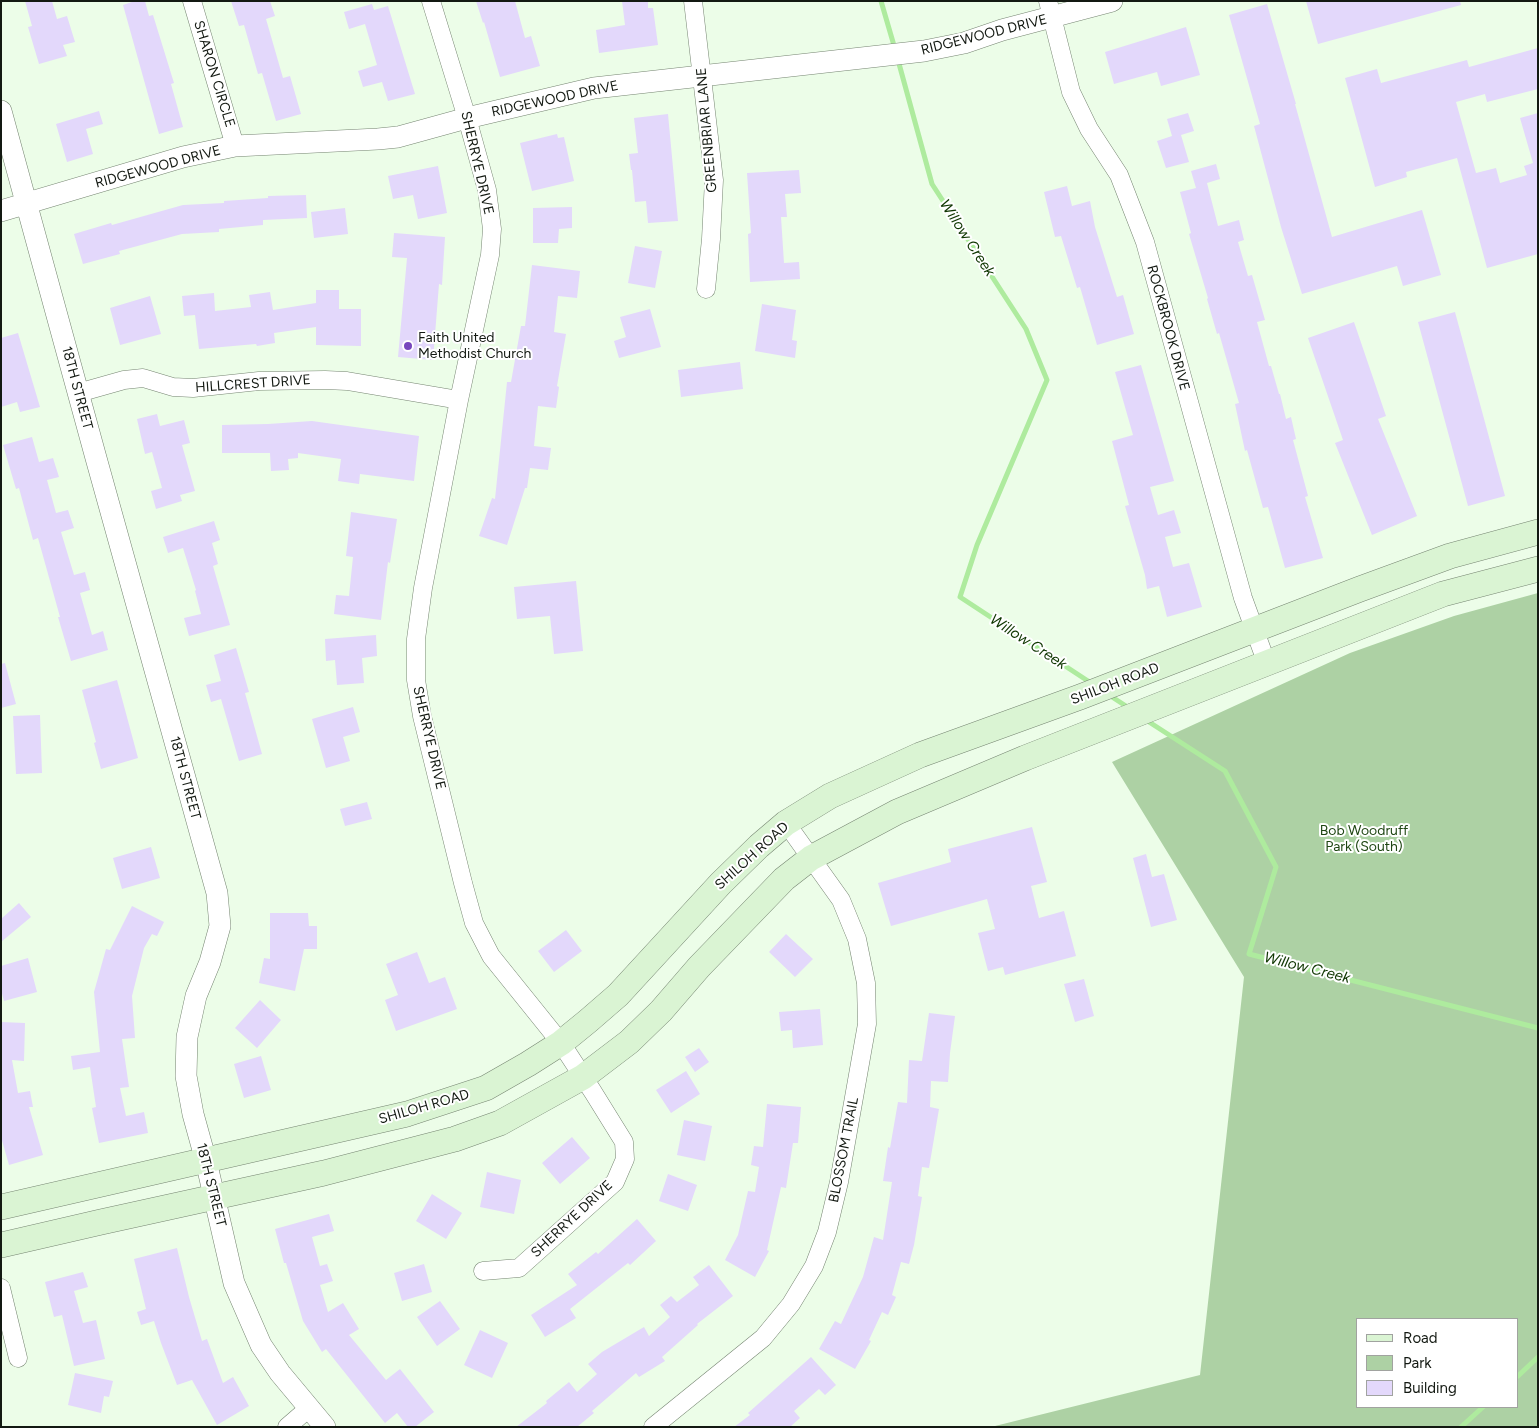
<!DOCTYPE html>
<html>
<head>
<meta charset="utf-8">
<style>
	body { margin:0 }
	#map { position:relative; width:1539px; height:1428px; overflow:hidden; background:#ecfde8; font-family:Figtree,sans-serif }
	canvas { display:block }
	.frame { position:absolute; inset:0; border:2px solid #131912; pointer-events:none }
	.legend { position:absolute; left:1356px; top:1318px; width:162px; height:90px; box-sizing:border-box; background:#fff; border:1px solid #a1a3a0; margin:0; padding:6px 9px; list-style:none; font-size:15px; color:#131912 }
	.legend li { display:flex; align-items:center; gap:10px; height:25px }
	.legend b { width:25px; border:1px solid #a1a3a0 }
</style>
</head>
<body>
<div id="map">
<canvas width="1539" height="1428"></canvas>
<div class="frame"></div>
<ul class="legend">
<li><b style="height:6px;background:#daf4d3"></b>Road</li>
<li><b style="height:14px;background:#add1a4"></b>Park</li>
<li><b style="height:14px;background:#e3d8fb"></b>Building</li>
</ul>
</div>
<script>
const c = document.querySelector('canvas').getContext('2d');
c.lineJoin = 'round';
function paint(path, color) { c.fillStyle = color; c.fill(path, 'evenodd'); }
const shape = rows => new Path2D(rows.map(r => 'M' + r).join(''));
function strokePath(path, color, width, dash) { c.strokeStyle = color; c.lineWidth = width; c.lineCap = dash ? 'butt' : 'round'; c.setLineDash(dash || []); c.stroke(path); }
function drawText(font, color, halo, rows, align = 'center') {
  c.font = font + ' Figtree,sans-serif'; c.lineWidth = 4; c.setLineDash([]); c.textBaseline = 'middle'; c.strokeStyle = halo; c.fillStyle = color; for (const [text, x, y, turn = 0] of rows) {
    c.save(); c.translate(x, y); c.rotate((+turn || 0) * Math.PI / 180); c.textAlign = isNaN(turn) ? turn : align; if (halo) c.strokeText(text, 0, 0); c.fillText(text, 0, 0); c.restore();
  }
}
const green = shape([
	[1538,593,1538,1427,991,1427,1200,1375,1244,977,1112,762,1350,653,1454,616],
	[1358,1319,1518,1319,1518,1407,1358,1407]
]);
const stream = shape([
	[881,1,895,49],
	[898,60,932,184,1026,329,1047,380,977,545,960,597,1091,683],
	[1109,695,1129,708],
	[1146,720,1225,771,1276,867,1249,954,1538,1028],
	[1518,1376,1538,1357],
	[1461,1427,1483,1407]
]);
const building = shape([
	[25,1,52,1,57,19,67,16,75,42,63,45,67,56,39,64,28,27,32,26],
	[135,1,145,1,149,16,153,15,174,83,171,84,183,127,159,134,123,5],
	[231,1,270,1,275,16,266,19,283,78,290,76,301,114,276,121,262,73,258,74,244,25,239,26],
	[476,1,515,1,525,38,531,36,540,66,500,77,484,22,483,23],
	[622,1,648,1,648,8,653,8,658,45,599,53,596,30,625,25],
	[1306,1,1460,1,1461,5,1318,44],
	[372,4,374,10,388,6,415,94,388,101,382,82,363,87,358,71,377,65,365,24,349,29,344,12],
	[1267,4,1296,104,1295,104,1332,237,1422,210,1441,275,1403,286,1397,266,1302,294,1281,227,1254,126,1260,124,1229,15],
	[1186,27,1200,75,1161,86,1157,72,1114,84,1105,52],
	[1538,48,1538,89,1487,102,1485,94,1456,102,1476,173,1496,168,1500,183,1527,175,1524,166,1533,163,1520,118,1538,113,1538,254,1487,268,1457,158,1406,172,1407,177,1375,187,1345,78,1377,69,1381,83,1467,60,1469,67],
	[99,111,103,124,86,129,93,154,67,162,56,124],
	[1188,113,1194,131,1181,135,1189,162,1166,168,1157,141,1172,136,1167,119],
	[668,114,678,221,648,223,646,201,635,202,632,170,631,170,629,154,638,153,634,118],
	[557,134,558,138,564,137,574,181,532,191,520,143],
	[1216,164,1220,179,1207,183,1218,226,1239,220,1244,240,1238,242,1248,276,1252,275,1265,320,1257,322,1269,366,1271,366,1279,394,1280,394,1286,419,1291,417,1296,439,1293,440,1308,496,1305,497,1323,558,1285,568,1268,507,1263,508,1247,450,1245,451,1235,404,1239,403,1219,333,1217,334,1207,299,1208,298,1189,234,1191,233,1180,192,1196,188,1191,171],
	[438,166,447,213,418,219,413,195,393,199,388,176],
	[799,170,801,193,785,194,787,217,781,217,784,263,799,262,800,279,750,282,748,234,751,233,747,173],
	[1067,186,1072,206,1090,201,1095,227,1117,297,1123,295,1134,334,1097,345,1080,287,1077,288,1061,236,1055,237,1044,192],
	[306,195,307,218,263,220,263,225,219,229,219,232,182,234,119,251,120,254,83,264,74,234,111,223,112,225,183,205,224,203,224,201,268,198,268,196],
	[572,207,572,228,559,229,558,243,533,243,533,208],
	[345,208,348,234,314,238,311,212],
	[394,233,445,237,442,285,439,284,433,360,398,357,407,258,392,257],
	[635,246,662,251,655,288,628,283],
	[532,265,580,271,577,298,558,296,554,332,566,334,557,386,559,387,556,408,538,406,534,446,551,448,548,470,530,468,527,488,525,488,507,545,479,536,492,498,495,499,507,382,511,382,521,326,525,326],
	[316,290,339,290,339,309,361,309,361,346,316,345,316,327,274,333,275,343,257,346,256,344,199,349,195,315,184,316,182,296,214,293,215,311,251,307,249,295,270,292,273,310,316,303],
	[150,296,161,334,120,345,110,308],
	[762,304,796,310,792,340,797,341,795,358,755,351],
	[650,309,661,347,619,358,614,341,626,337,620,317],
	[1455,312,1505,496,1468,506,1418,322],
	[1354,322,1386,416,1378,419,1417,516,1372,535,1335,443,1343,440,1308,338],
	[18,333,40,407,20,412,17,402,1,407,1,338],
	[740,362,743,389,681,397,678,370],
	[1141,365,1174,481,1150,487,1158,515,1174,510,1181,533,1165,537,1173,567,1189,563,1202,607,1167,617,1159,586,1147,589,1145,575,1125,506,1129,505,1112,441,1133,435,1115,372],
	[157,414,160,426,184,420,190,443,182,445,195,491,180,495,182,501,156,509,151,491,162,488,152,452,145,454,137,419],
	[312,421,419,436,414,481,360,474,359,484,338,481,341,459,298,453,298,458,288,459,289,470,271,471,270,453,222,453,222,425,268,424],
	[32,437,39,462,53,458,59,477,47,480,56,513,68,510,74,528,61,532,74,575,85,572,90,590,80,593,92,635,103,631,108,650,71,661,58,617,60,617,38,538,33,540,19,488,16,489,3,445],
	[351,512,397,519,390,563,388,562,381,620,334,614,336,595,349,596,353,557,346,556],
	[214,521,220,540,212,543,218,564,213,566,230,625,189,636,184,618,201,614,195,591,196,590,183,548,168,553,163,537],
	[576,581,583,651,554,654,550,616,517,619,514,587],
	[376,635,377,656,362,658,364,683,337,685,335,660,326,661,325,639],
	[236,648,249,692,245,693,262,754,239,761,221,699,211,702,206,685,221,681,214,655],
	[5,663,16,704,1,708,1,664],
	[117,680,138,758,101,769,94,743,96,742,82,690],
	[353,707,360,732,343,737,350,761,326,768,312,719],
	[40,715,42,773,16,774,13,716],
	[367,802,372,819,345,826,340,809],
	[1032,827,1047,882,1031,886,1039,918,1064,911,1076,956,1005,975,1003,967,988,971,978,933,995,929,987,899,891,926,878,883,951,862,948,849],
	[151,847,160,878,122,889,113,858],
	[1146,854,1152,877,1164,874,1177,920,1151,927,1133,858],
	[19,903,31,917,1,942,1,919],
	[132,906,164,922,157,936,152,934,144,948,132,996,135,1038,122,1039,129,1087,120,1088,126,1116,144,1112,148,1133,99,1143,92,1108,96,1107,90,1067,73,1070,71,1056,100,1052,94,992,106,949,110,950],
	[270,913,308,913,309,926,317,926,317,949,304,949,295,991,259,983,264,958,270,959],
	[566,930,582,951,554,972,538,951],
	[786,934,813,959,795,977,769,952],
	[417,952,429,983,445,977,457,1009,396,1031,385,1000,398,995,386,964],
	[28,958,37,992,4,1001,1,990,1,966],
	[1084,979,1094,1016,1075,1022,1064,984],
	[260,1000,281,1020,257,1048,235,1028],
	[820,1009,823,1045,793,1048,792,1030,781,1031,779,1012],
	[929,1013,955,1016,950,1053,948,1082,931,1081,930,1107,939,1109,929,1168,922,1167,918,1196,922,1197,914,1245,909,1264,901,1262,892,1295,896,1297,888,1315,882,1312,869,1340,871,1341,855,1369,819,1349,835,1321,841,1324,863,1277,874,1237,883,1240,892,1182,883,1181,888,1147,890,1148,898,1102,907,1103,909,1060,922,1061],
	[1,1022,25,1023,24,1061,12,1060,18,1093,30,1091,33,1107,29,1107,43,1155,9,1165,1,1137],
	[699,1048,709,1062,695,1072,685,1057],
	[261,1056,271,1090,244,1098,234,1064],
	[686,1071,700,1094,671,1113,656,1090],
	[767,1104,801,1107,798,1143,793,1143,786,1188,781,1187,767,1250,769,1251,755,1277,725,1260,738,1235,748,1191,755,1192,759,1167,751,1165,754,1146,763,1147],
	[684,1120,712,1126,705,1161,677,1155],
	[572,1137,590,1158,560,1184,542,1163],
	[487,1172,521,1180,514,1214,480,1207],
	[668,1174,697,1185,688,1211,659,1201],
	[432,1194,462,1213,446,1239,416,1221],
	[329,1214,334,1231,312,1237,320,1266,327,1264,333,1281,320,1285,328,1312,343,1303,359,1329,349,1335,386,1380,400,1369,434,1412,415,1427,408,1427,397,1413,385,1423,326,1349,322,1352,303,1321,286,1263,284,1263,275,1229],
	[637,1219,656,1241,630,1265,628,1263,570,1309,576,1318,545,1337,531,1315,577,1285,568,1274,596,1252,598,1254],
	[177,1248,189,1297,202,1341,207,1339,223,1383,233,1377,249,1406,217,1425,192,1380,177,1385,161,1343,154,1321,141,1325,137,1312,146,1309,134,1259],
	[424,1264,432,1292,402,1301,394,1273],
	[709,1265,733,1296,697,1324,698,1325,662,1357,665,1361,639,1377,636,1373,592,1411,594,1413,577,1427,516,1427,547,1403,546,1401,569,1382,577,1392,597,1374,588,1364,602,1352,644,1327,649,1336,670,1317,660,1305,671,1296,677,1302,699,1285,693,1277],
	[83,1272,88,1287,74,1291,83,1323,96,1320,105,1359,74,1366,62,1315,54,1317,45,1282],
	[440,1301,460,1329,437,1346,417,1317],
	[480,1330,508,1343,492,1378,464,1365],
	[811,1357,836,1385,825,1395,819,1389,794,1411,800,1418,790,1427,734,1427,750,1415,748,1413],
	[75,1373,113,1381,109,1397,104,1396,101,1413,68,1405]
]);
const minor = shape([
	[192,1,235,146],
	[431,1,467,118,487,190,492,229,490,255,459,400,423,588,416,639,416,680,422,716,463,883,474,923,491,956,561,1043,593,1092,624,1142,625,1159,615,1182,519,1268,483,1271],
	[693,1,714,180,711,239,706,289],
	[1048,1,1071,92,1089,129,1119,175,1145,242,1243,598,1267,664],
	[78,393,124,380,143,378,173,387,193,388,259,381,325,380,347,381,459,400],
	[1,1288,18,1358],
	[287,1427,309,1408],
	[653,1427,763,1338,791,1304,814,1266,827,1232,839,1182,867,1024,866,983,857,939,841,900,786,823]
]);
const tertiary = shape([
	[1,111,96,458,217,893,220,926,210,962,196,996,187,1037,186,1076,193,1114,206,1161,234,1283,261,1345,280,1373,325,1427],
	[1,211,183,157,235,146,378,139,398,137,467,118,594,88,924,51,964,43,1002,30,1112,1]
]);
const secondary = shape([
	[1,1207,407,1114,486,1088,528,1064,561,1043,588,1021,618,995,721,883,759,846,786,823,830,796,920,755,1080,697,1360,589,1450,556,1538,532],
	[1,1245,101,1222,324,1173,455,1139,500,1123,583,1077,629,1042,661,1011,699,967,784,879,811,858,897,812,1025,758,1443,594,1538,569]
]);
const markers = [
	[408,346,5,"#7746bd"]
];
const streetNames = [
	["RIDGEWOOD DRIVE",984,35,-14],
	["SHARON CIRCLE",214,74,73],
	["RIDGEWOOD DRIVE",555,99,-12],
	["GREENBRIAR LANE",707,130,-95],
	["SHERRYE DRIVE",477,163,77],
	["RIDGEWOOD DRIVE",158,167,-15],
	["ROCKBROOK DRIVE",1168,328,75],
	["HILLCREST DRIVE",253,384,-4],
	["18TH STREET",77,388,75],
	["SHILOH ROAD",1115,684,-21],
	["SHERRYE DRIVE",429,738,77],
	["18TH STREET",185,778,75],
	["SHILOH ROAD",752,856,-42],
	["SHILOH ROAD",424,1107,-16],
	["BLOSSOM TRAIL",844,1150,-79],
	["18TH STREET",211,1185,76],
	["SHERRYE DRIVE",572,1219,-43]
];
const poiNames = [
	["Faith United",418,338],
	["Methodist Church",418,354]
];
const parkNames = [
	["Bob Woodruff",1364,831],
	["Park (South)",1364,847]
];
const waterNames = [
	["Willow Creek",967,238,57],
	["Willow Creek",1028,642,33],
	["Willow Creek",1307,968,14]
];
paint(green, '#add1a4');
strokePath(stream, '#aeeb9e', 5);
paint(building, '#e3d8fb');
strokePath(minor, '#768572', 19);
strokePath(tertiary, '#768572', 22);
strokePath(secondary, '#768572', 26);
strokePath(minor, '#fff', 18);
strokePath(tertiary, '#fff', 21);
strokePath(secondary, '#daf4d3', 25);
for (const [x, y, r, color] of markers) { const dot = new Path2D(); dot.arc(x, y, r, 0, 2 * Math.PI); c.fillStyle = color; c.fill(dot); strokePath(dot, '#fff', 2); }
drawText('14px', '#131912', '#fff', streetNames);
drawText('14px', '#131912', '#fff', poiNames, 'left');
drawText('14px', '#1f4613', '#fff', parkNames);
drawText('italic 15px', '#0f3601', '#fff', waterNames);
</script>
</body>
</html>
